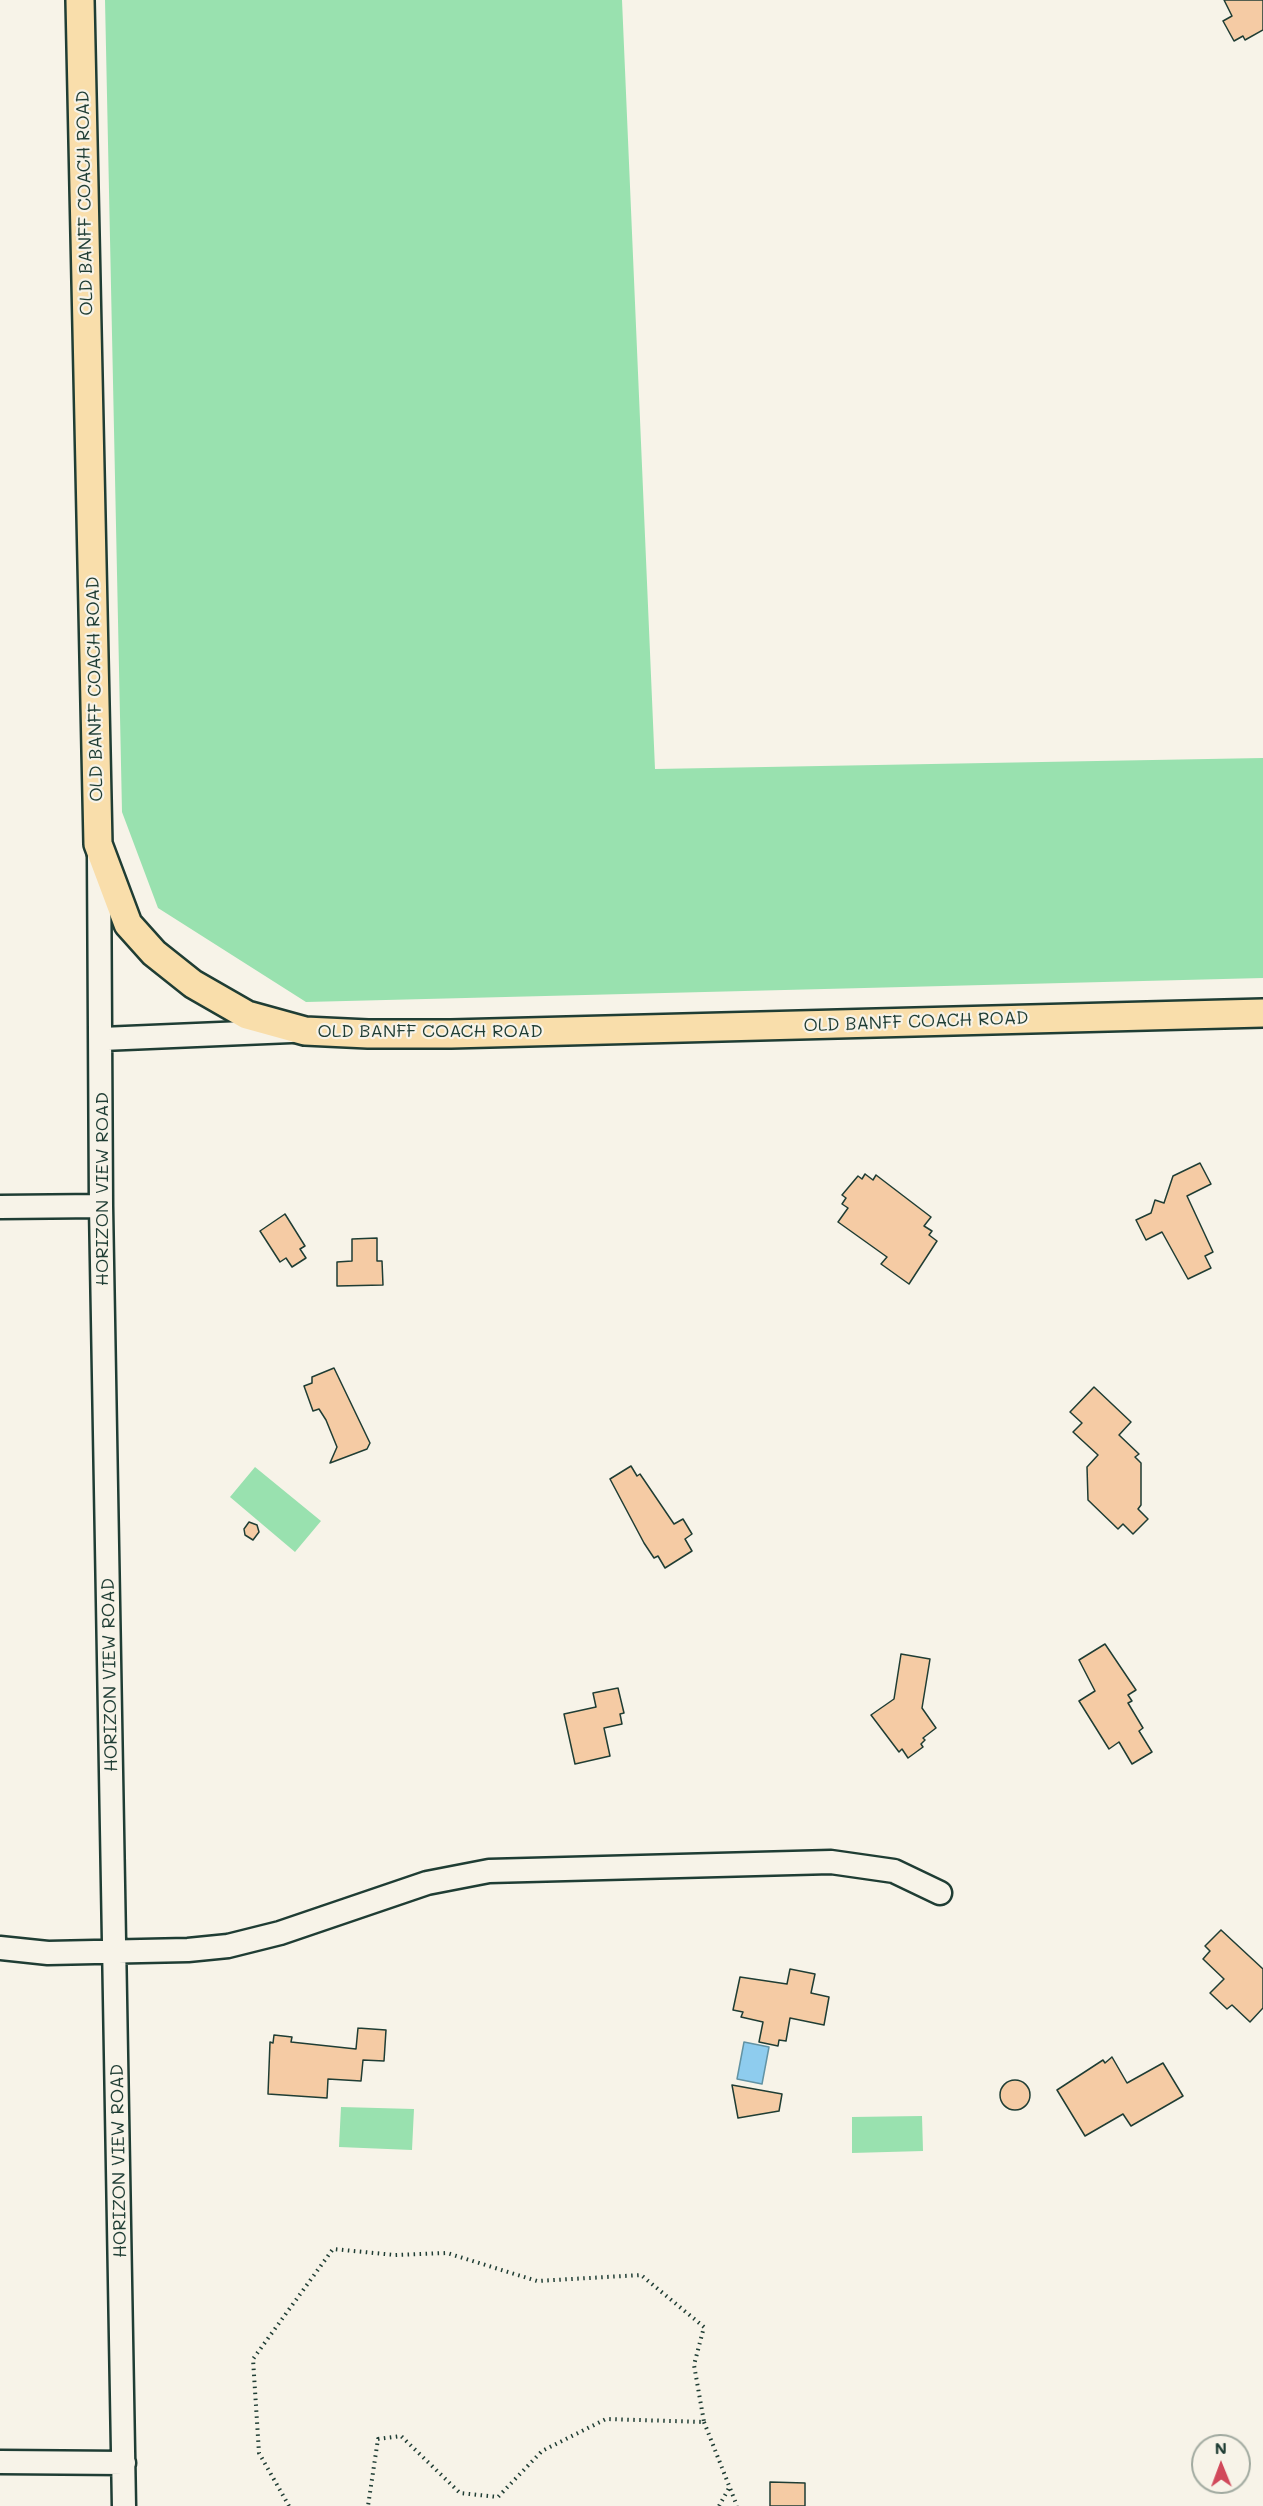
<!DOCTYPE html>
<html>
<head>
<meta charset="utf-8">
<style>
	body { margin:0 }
	#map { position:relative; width:1263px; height:2506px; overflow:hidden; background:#f7f3e8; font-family:Mali,sans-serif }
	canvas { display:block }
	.north { position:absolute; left:1191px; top:2434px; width:60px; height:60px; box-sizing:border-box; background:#f7f3e8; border:2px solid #a1aaa0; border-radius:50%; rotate:359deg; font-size:16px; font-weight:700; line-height:24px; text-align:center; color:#1f3d34 }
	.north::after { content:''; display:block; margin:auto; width:21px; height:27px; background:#d1495b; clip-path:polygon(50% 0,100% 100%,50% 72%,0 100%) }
</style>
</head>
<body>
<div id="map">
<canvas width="1263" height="2506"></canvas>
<div class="north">N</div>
</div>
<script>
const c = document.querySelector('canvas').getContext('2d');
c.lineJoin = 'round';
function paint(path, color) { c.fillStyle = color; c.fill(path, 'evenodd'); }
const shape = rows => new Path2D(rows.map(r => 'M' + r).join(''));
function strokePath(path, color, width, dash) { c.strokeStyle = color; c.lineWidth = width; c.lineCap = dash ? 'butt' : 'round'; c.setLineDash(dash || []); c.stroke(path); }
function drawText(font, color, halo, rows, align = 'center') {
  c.font = font + ' Mali,sans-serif'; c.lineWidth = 4.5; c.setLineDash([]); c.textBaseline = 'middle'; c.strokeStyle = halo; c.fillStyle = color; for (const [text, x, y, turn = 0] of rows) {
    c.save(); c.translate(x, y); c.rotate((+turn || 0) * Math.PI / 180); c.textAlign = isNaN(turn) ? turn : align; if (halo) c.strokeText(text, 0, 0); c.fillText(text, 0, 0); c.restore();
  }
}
const green = shape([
	[105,0,622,0,655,769,1263,758,1263,978,306,1002,158,908,122,812],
	[255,1467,321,1521,295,1552,230,1497],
	[341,2107,414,2109,412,2150,339,2147],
	[922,2116,923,2151,852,2153,852,2117]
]);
const water = shape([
	[744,2042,769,2047,762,2084,737,2079,744,2042]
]);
const building = shape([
	[1224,0,1263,0,1263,30,1245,40,1243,36,1234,41,1223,21,1232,16,1224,0],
	[1200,1163,1211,1184,1187,1196,1213,1252,1205,1256,1211,1268,1188,1279,1162,1232,1146,1240,1136,1220,1151,1213,1155,1200,1164,1203,1173,1176,1200,1163],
	[865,1174,873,1180,876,1175,931,1217,924,1226,932,1231,929,1235,937,1241,909,1284,881,1264,887,1257,838,1222,848,1208,842,1204,846,1198,842,1195,858,1176,862,1179,865,1174],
	[285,1214,305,1246,300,1249,306,1258,292,1267,286,1258,280,1262,260,1231,285,1214],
	[377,1238,377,1261,382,1261,383,1285,337,1286,337,1262,352,1261,352,1239,377,1238],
	[334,1368,370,1443,367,1449,330,1463,337,1447,326,1420,319,1409,313,1411,304,1386,312,1383,312,1377,334,1368],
	[1094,1387,1131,1422,1119,1435,1139,1454,1135,1457,1141,1463,1141,1505,1138,1509,1148,1519,1133,1534,1123,1524,1118,1529,1088,1500,1087,1467,1098,1455,1073,1432,1082,1423,1070,1412,1094,1387],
	[631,1466,637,1476,640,1474,674,1524,683,1519,692,1534,685,1539,692,1551,665,1568,658,1556,654,1558,644,1543,610,1479,631,1466],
	[249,1522,257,1525,259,1532,253,1540,245,1535,244,1529,249,1522],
	[1105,1644,1136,1690,1128,1695,1132,1701,1128,1703,1143,1728,1139,1731,1152,1752,1132,1764,1119,1742,1109,1749,1079,1701,1095,1691,1079,1660,1105,1644],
	[901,1654,930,1659,922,1708,936,1728,923,1738,925,1740,921,1744,923,1747,908,1758,902,1749,899,1752,871,1715,894,1699,901,1654],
	[618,1688,624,1713,620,1714,622,1724,604,1728,610,1756,575,1764,564,1714,596,1707,593,1693,618,1688],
	[1221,1930,1263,1969,1263,2008,1250,2022,1232,2005,1227,2009,1210,1993,1224,1979,1203,1959,1210,1951,1205,1946,1221,1930],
	[790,1969,815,1974,811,1993,829,1997,824,2025,790,2018,786,2041,779,2040,778,2046,759,2042,763,2022,741,2017,743,2012,733,2010,740,1977,787,1984,790,1969],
	[358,2028,386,2030,384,2061,363,2060,361,2081,328,2079,327,2098,268,2094,270,2042,273,2043,274,2035,292,2037,291,2042,356,2049,358,2028],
	[1112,2057,1127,2083,1163,2063,1183,2096,1131,2126,1123,2114,1085,2136,1057,2090,1103,2060,1105,2063,1112,2057],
	'1000 2095a15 15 0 1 1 30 0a15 15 0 1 1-30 0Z',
	[732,2085,782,2094,779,2111,738,2118,732,2085],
	[770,2482,805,2483,805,2506,770,2506,770,2482]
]);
const path = shape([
	[704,2422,737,2506],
	[289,2506,259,2453,253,2359,333,2249,395,2255,447,2253,537,2281,641,2275,704,2327,694,2365,704,2422,606,2419,542,2451,498,2497,460,2493,401,2436,378,2439,368,2506],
	[719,2506,729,2488]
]);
const minor = shape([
	[99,855,101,1206,124,2506],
	[102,1039,291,1031],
	[0,1207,101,1206],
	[0,1948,48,1953,188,1950,228,1946,280,1933,427,1883,489,1871,831,1862,894,1871,940,1893],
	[0,2462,124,2463]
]);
const major = shape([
	[80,0,98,844,128,924,154,953,193,984,247,1015,305,1031,368,1034,451,1034,1263,1013]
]);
const streetNames = [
	["OLD BANFF COACH ROAD",85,203,-91],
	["OLD BANFF COACH ROAD",95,689,-91],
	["OLD BANFF COACH ROAD",916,1022,-2],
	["OLD BANFF COACH ROAD",430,1031],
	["HORIZON VIEW ROAD",102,1189,-90],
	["HORIZON VIEW ROAD",110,1675,-91],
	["HORIZON VIEW ROAD",119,2161,-91]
];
paint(green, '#99e1af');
paint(water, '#8eccee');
strokePath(water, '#6293a4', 1.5);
paint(building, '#f5cba4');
strokePath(building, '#1f3d34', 1.5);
strokePath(minor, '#1f3d34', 27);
strokePath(major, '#1f3d34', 32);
strokePath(path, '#1f3d34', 4, [1.5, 4.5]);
strokePath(minor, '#f7f3e8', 22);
strokePath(major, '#f9deab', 27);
drawText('18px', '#1f3d34', '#f7f3e8', streetNames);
</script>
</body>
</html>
